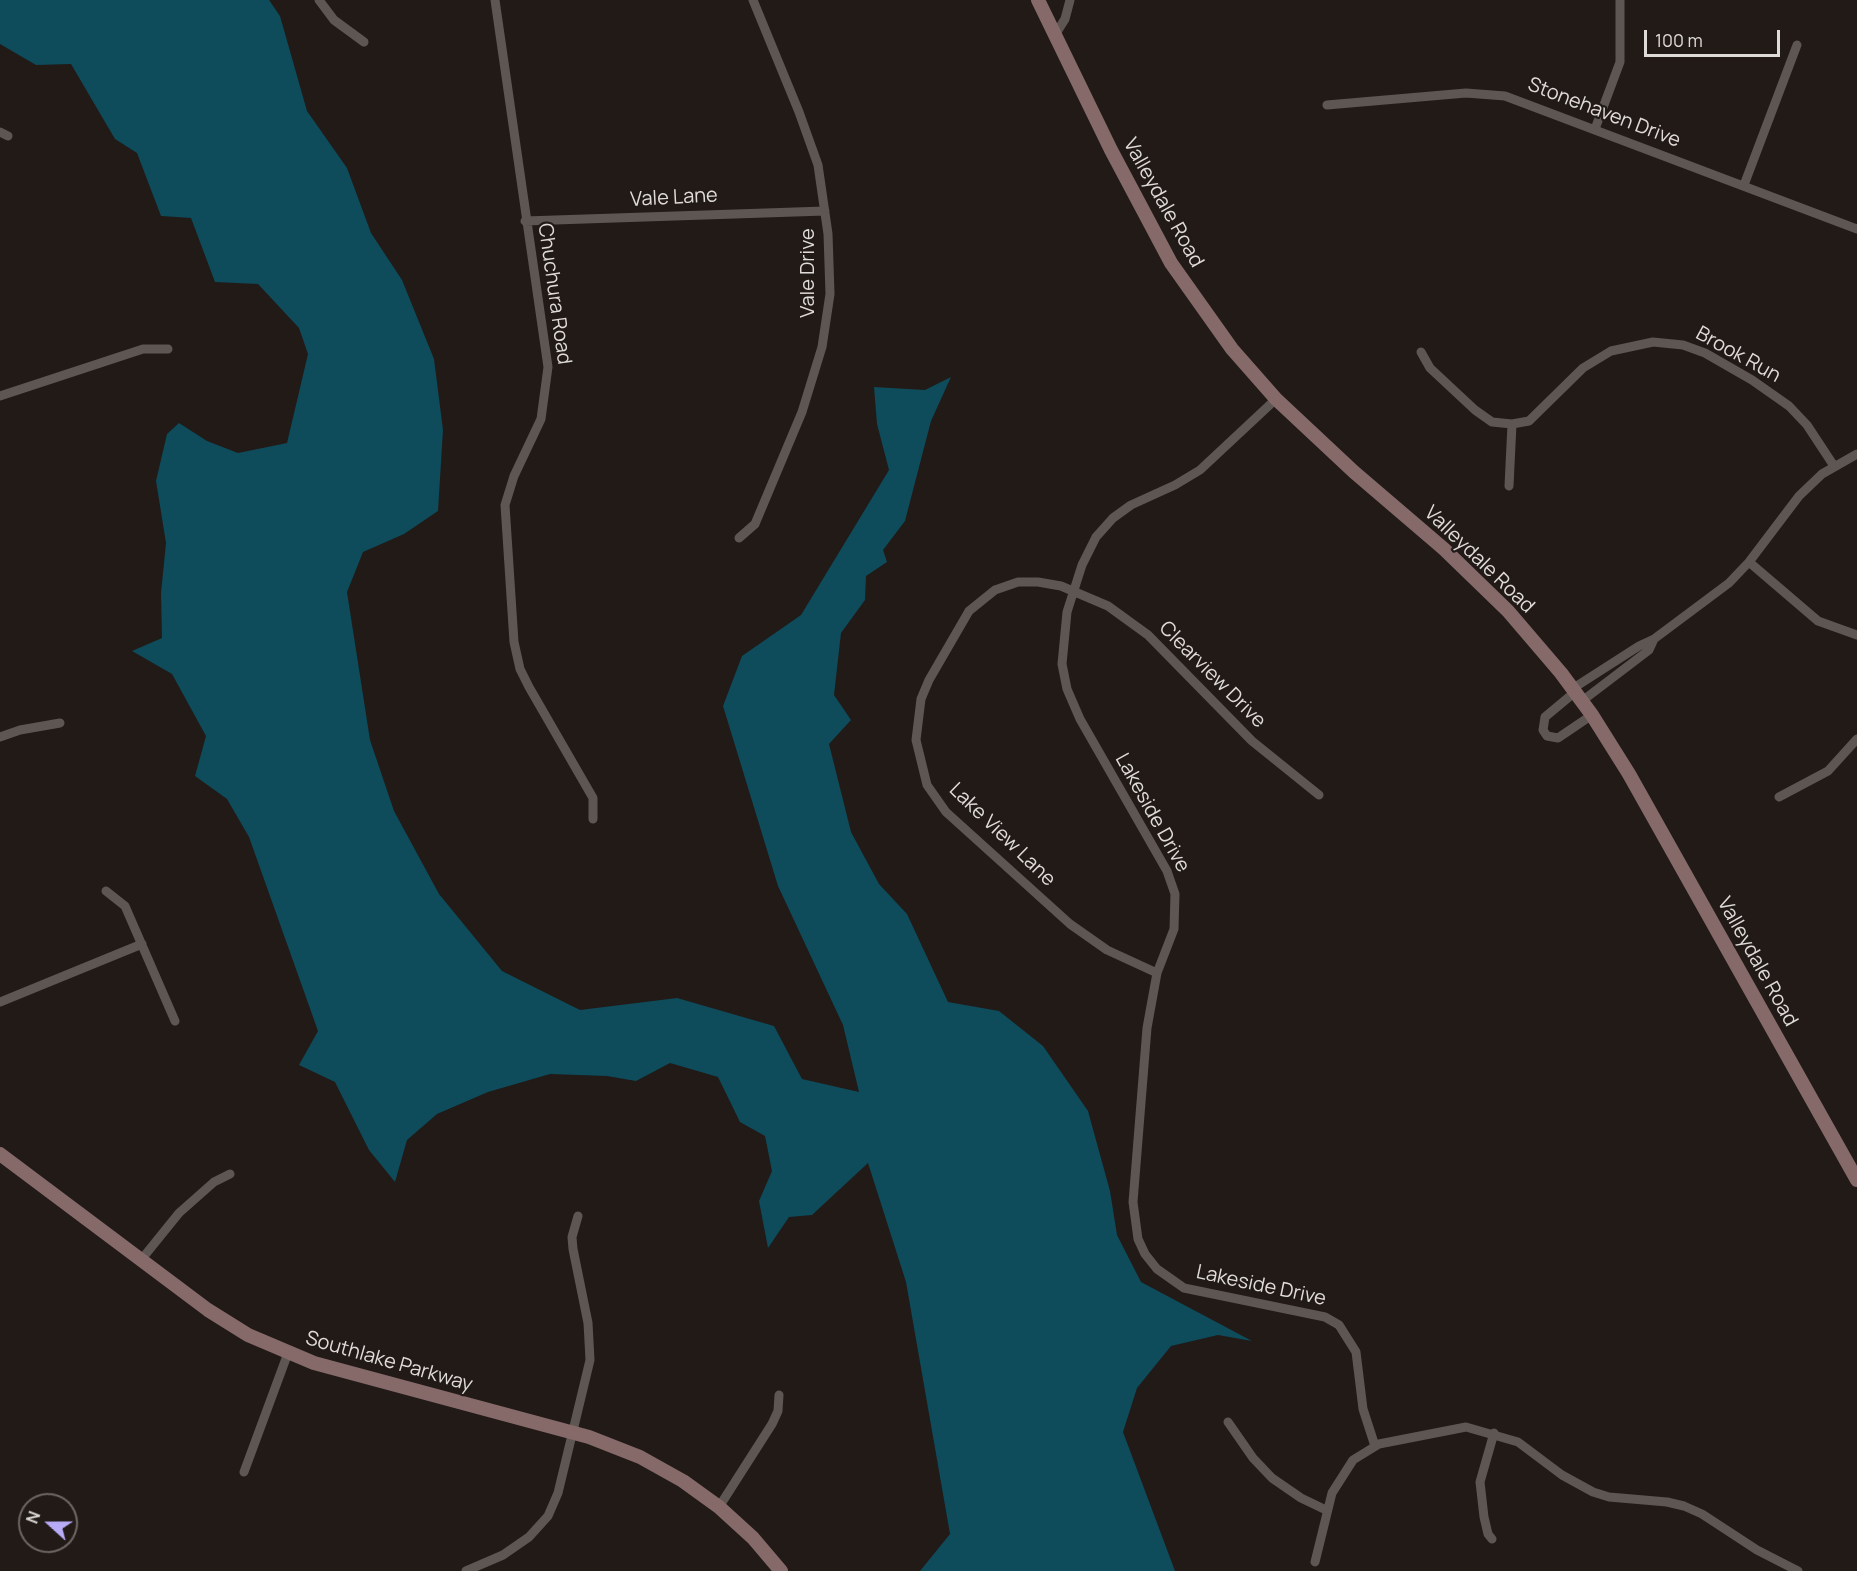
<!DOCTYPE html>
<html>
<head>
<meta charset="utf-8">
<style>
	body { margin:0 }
	#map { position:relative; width:1857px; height:1571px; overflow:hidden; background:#211a17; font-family:Manrope,sans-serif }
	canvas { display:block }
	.north { position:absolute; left:18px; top:1493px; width:60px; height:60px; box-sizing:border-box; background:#211a17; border:2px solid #6d6764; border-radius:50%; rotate:291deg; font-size:16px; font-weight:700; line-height:24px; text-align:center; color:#dfdbd8 }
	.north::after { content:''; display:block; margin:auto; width:21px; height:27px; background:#b8abf7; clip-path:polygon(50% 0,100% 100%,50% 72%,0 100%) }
	.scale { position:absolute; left:1644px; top:30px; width:136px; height:27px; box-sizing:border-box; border:3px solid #dfdbd8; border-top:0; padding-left:8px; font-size:18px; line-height:21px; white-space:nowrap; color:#dfdbd8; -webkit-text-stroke:4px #211a17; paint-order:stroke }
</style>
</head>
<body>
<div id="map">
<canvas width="1857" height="1571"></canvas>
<div class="north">N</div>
<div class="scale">100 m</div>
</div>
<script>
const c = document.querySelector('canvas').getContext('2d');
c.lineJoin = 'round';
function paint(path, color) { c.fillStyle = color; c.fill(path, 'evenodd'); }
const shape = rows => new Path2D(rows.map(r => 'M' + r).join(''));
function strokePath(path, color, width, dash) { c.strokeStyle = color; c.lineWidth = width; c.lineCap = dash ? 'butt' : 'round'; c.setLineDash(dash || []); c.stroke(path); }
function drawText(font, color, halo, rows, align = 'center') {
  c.font = font + ' Manrope,sans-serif'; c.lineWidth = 4.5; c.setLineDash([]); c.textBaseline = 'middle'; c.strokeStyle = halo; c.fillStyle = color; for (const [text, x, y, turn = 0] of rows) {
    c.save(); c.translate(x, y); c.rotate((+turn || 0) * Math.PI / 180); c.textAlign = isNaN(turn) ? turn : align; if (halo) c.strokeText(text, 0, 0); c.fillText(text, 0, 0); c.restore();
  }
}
const water = shape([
	[0,0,269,0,280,16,307,111,347,168,371,233,402,280,434,359,443,430,438,511,404,534,363,552,347,592,370,740,394,811,439,894,502,971,580,1010,677,998,774,1026,802,1079,859,1092,843,1025,778,886,723,706,742,656,801,615,889,470,877,424,874,387,925,390,951,377,931,421,905,521,883,550,887,562,866,576,865,600,841,633,834,695,851,720,829,744,851,832,879,884,907,914,948,1002,999,1011,1043,1046,1088,1111,1110,1191,1117,1235,1141,1282,1252,1341,1218,1335,1171,1346,1137,1388,1123,1432,1175,1571,920,1571,950,1534,906,1282,868,1163,812,1215,789,1217,768,1248,759,1201,772,1171,765,1136,740,1122,718,1077,670,1063,636,1081,607,1076,550,1074,488,1092,437,1114,407,1140,395,1182,369,1150,335,1082,299,1065,318,1031,249,837,227,799,195,776,206,736,172,674,132,651,162,638,161,593,166,543,156,481,167,434,179,423,207,441,238,453,287,443,308,354,299,328,258,284,215,282,191,218,161,216,137,153,115,139,71,64,36,65,0,44]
]);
const street = shape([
	[319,0,334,20,364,42],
	[495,0,548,367,541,419,514,476,505,505,514,642,520,669,529,687,593,798,593,819],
	[1055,35,1065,19,1070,0],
	[1327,105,1466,93,1505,96,1857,229],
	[1595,129,1620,62,1620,0],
	[0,132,8,136],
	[1744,185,1797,45],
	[525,221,825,211],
	[1421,352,1430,368,1475,410,1492,422,1512,424,1529,421,1583,368,1611,351,1653,342,1683,345,1705,353,1752,380,1789,406,1807,425,1834,466],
	[0,396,143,349,168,349],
	[1276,399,1200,470,1175,485,1131,505,1113,518,1096,537,1082,565,1067,612,1062,664,1067,689,1080,719,1167,871,1175,894,1174,929,1157,973,1147,1028,1133,1202,1138,1239,1145,1254,1157,1269,1184,1288,1325,1317,1339,1325,1356,1352,1363,1409,1375,1446],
	[1509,486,1512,424],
	[739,538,755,524,802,412,822,347,830,294,828,234,818,165,799,112,753,0],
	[1749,562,1818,621,1857,635],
	[1572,689,1639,646,1654,639,1729,583,1749,562,1799,496,1822,474,1857,454],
	[1575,692,1545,717,1543,730,1547,736,1558,738,1592,715],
	[1582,701,1649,650,1654,639],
	[0,737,20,730,60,723],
	[1779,797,1828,771,1857,739],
	[106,891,125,906,175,1021],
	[1157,973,1107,950,1070,924,946,812,927,785,916,740,921,699,929,680,969,611,995,590,1018,582,1038,582,1061,586,1108,606,1148,635,1252,741,1319,795],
	[0,1002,142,944],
	[141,1260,179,1213,214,1182,230,1174],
	[1228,1422,1253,1458,1272,1478,1301,1498,1326,1510],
	[244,1472,288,1353],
	[719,1507,772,1424,778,1411,779,1395],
	[1492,1539,1488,1534,1484,1517,1480,1482,1494,1433],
	[1315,1562,1332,1493,1353,1460,1379,1444,1466,1427,1518,1442,1562,1475,1593,1492,1609,1497,1667,1502,1684,1506,1702,1514,1757,1550,1798,1571],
	[466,1571,503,1555,529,1537,548,1516,558,1493,590,1360,588,1323,573,1249,572,1237,578,1216]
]);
const secondary = shape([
	[1038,0,1111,150,1171,263,1232,349,1276,399,1354,472,1444,549,1508,611,1561,673,1592,715,1629,774,1857,1180],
	[0,1154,208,1310,248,1335,314,1363,589,1437,640,1457,683,1481,719,1507,753,1538,781,1571]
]);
const streetNames = [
	["Stonehaven Drive",1604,113,21],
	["Vale Lane",674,198,-3],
	["Valleydale Road",1163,203,61],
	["Vale Drive",808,273,-90],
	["Chuchura Road",554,294,82],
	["Brook Run",1738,355,29],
	["Valleydale Road",1479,560,44],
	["Clearview Drive",1212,675,45],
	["Lakeside Drive",1152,813,61],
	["Lake View Lane",1002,835,44],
	["Valleydale Road",1757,962,61],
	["Lakeside Drive",1261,1286,12],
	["Southlake Parkway",389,1362,16]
];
paint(water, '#0e4b5b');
strokePath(street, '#5e5652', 9);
strokePath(secondary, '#866a6a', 14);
drawText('20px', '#dfdbd8', '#211a17', streetNames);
</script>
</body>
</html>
